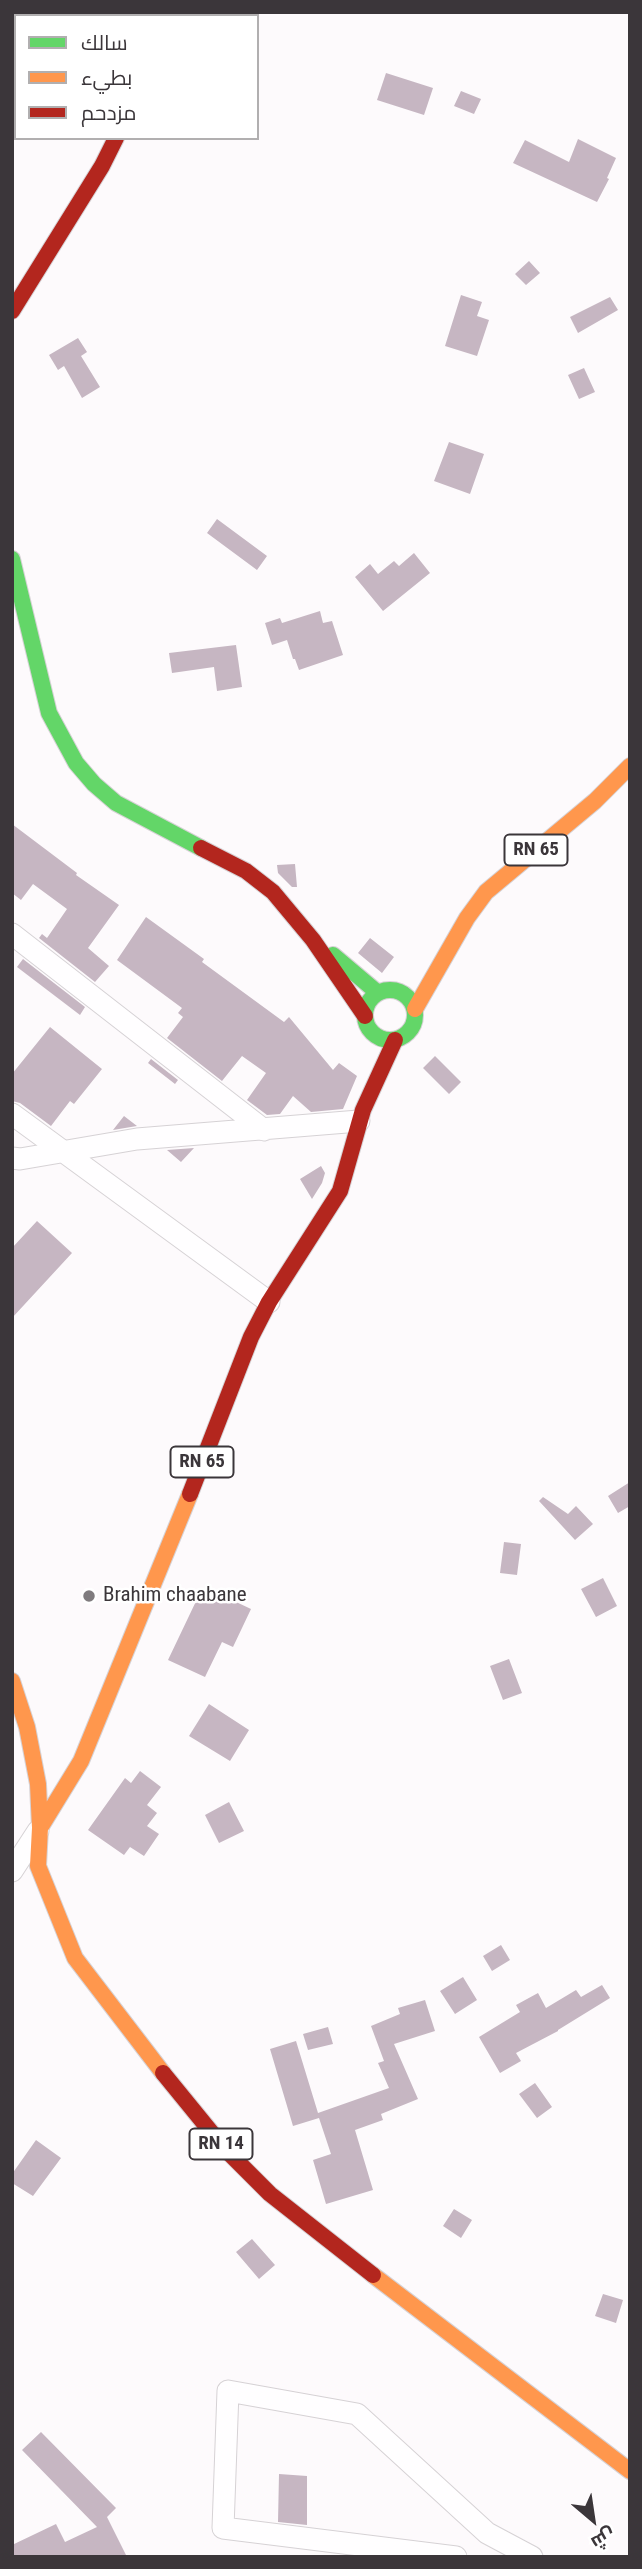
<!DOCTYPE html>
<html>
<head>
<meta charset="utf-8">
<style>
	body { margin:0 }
	#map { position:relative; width:642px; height:2569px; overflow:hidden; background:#fdfafc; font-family:"Roboto Condensed",Cairo,sans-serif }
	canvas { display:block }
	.frame { position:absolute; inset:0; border:14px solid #3b363a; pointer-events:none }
	.legend { position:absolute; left:14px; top:14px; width:245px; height:126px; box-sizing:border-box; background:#fff; border:2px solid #b1afb0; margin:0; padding:9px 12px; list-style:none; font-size:21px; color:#3b363a }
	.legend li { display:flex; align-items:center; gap:14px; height:35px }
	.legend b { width:35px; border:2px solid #b1afb0 }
	.north { position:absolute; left:558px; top:2485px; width:70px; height:70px; -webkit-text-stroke:5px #fff; paint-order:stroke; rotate:151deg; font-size:19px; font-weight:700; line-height:28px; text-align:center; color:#3b363a }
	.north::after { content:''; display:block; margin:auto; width:24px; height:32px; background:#3b363a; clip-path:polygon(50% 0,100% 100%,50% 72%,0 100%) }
</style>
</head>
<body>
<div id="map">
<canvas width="642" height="2569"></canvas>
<div class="frame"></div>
<ul class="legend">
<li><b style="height:9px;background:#63d668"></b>سالك</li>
<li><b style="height:9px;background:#ff974d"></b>بطيء</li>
<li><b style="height:9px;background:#b3261e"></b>مزدحم</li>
</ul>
<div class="north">ش</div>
</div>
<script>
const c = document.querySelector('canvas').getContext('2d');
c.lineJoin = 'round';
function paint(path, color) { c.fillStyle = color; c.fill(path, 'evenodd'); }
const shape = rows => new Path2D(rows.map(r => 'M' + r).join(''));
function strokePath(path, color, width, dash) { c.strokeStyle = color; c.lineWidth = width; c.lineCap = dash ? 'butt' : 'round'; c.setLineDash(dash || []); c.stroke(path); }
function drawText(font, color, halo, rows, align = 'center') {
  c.font = font + ' "Roboto Condensed",sans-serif'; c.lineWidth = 5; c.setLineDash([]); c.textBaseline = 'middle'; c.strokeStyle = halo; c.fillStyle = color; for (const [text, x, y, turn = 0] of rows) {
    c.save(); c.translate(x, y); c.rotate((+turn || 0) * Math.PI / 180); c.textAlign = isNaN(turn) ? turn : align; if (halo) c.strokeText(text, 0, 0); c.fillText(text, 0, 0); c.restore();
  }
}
const building = shape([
	[386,73,433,88,424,115,377,100],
	[461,91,481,99,474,114,454,106],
	[578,139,616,158,607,178,609,179,597,202,513,163,525,140,569,162],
	[529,261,540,273,526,285,515,274],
	[461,295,482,302,477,316,489,320,477,356,445,346],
	[610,297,618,310,578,333,570,317],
	[78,338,87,352,81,356,100,387,82,398,64,366,58,370,49,355],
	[584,368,595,392,579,399,568,375],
	[449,442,484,454,470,494,434,481],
	[217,519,267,556,257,570,207,533],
	[414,553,430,573,383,611,355,577,370,564,378,574,394,561,399,566],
	[320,611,323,623,332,621,343,655,299,670,295,659,293,659,287,640,272,645,265,623,280,618,282,623],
	[236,645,242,687,217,691,214,667,172,673,169,653],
	[12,824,77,873,76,875,119,905,88,948,109,966,95,982,39,938,42,934,47,938,67,909,33,884,21,900,12,893],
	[295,864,297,887,292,887,278,873,277,865],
	[146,917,204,959,202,962,284,1022,289,1017,333,1070,339,1063,357,1076,343,1109,311,1112,293,1096,280,1114,267,1115,247,1100,266,1073,242,1056,222,1081,167,1038,183,1017,178,1013,182,1008,117,960],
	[370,938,394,957,382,973,358,953],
	[23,959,85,1007,80,1015,17,967],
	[50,1027,102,1069,74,1104,70,1101,51,1126,20,1103,12,1101,12,1074],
	[435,1056,461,1082,449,1094,423,1068],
	[151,1059,178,1080,175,1084,148,1063],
	[124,1116,137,1126,113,1130],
	[194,1148,181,1162,167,1150],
	[321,1166,325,1173,322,1183,312,1199,300,1179],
	[37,1221,72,1253,12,1318,12,1248],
	[630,1482,630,1506,618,1513,608,1496],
	[543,1497,568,1514,576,1506,593,1524,575,1540,539,1501],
	[504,1542,521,1544,517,1575,500,1573],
	[603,1578,617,1606,596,1617,581,1589],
	[217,1593,251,1609,233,1647,222,1642,205,1677,168,1660,199,1595,213,1602],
	[509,1659,522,1693,503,1700,490,1666],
	[209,1704,249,1730,230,1761,189,1736],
	[140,1771,161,1787,147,1805,157,1813,147,1826,159,1834,144,1856,130,1847,124,1855,88,1830,125,1778,131,1783],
	[229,1802,244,1831,219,1843,205,1815],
	[501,1945,510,1960,492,1971,483,1956],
	[463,1977,477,2000,455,2014,440,1991],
	[602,1985,610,1998,558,2030,558,2031,516,2053,521,2061,500,2073,479,2037,520,2012,516,2005,538,1993,546,2008,576,1990,581,1997],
	[425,2000,435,2031,394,2044,418,2099,381,2114,383,2120,355,2130,373,2190,326,2204,313,2160,331,2154,319,2118,293,2126,270,2049,296,2041,318,2113,389,2088,378,2063,384,2061,371,2026,400,2014,398,2008],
	[328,2027,333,2044,308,2050,303,2034],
	[535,2083,552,2107,537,2118,519,2094],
	[36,2140,61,2158,33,2196,12,2183,12,2174],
	[454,2209,472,2220,461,2238,443,2226],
	[252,2239,275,2265,259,2279,236,2252],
	[603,2294,623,2300,616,2323,595,2316],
	[41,2432,116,2508,107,2517,127,2557,12,2557,12,2545,56,2524,65,2542,97,2527,22,2450],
	[279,2474,307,2476,307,2525,278,2522]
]);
const street = shape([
	[12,934,264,1130],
	[12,1114,269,1302],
	[12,1158,20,1159,137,1139,359,1121],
	[12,1871,38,1831],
	[456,2557,223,2528,228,2391,357,2414,487,2533,532,2557]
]);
const fast = shape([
	[12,559,49,713,76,763,94,784,116,803,201,848],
	[333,955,378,993],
	'365 1015a25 25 0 1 1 50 0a25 25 0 1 1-50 0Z'
]);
const slow = shape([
	[165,16,167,12],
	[415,1009,467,918,486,892,595,801,630,766],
	[12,1681,27,1727,38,1784,40,1828,38,1866,75,1958,163,2073],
	[40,1828,81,1761,190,1494],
	[373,2275,630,2471]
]);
const jam = shape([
	[12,311,102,166,116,138],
	[201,848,246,871,273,892,313,940,365,1016],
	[190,1494,251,1337,269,1302,340,1191,363,1110,395,1040],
	[163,2073,225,2149,270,2194,373,2275]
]);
const markers = [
	[89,1596,7,"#7f7b7e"]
];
const shields = [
	[536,850,63],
	[202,1462,63],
	[221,2144,63]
];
const shieldNames = [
	["RN 65",536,850],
	["RN 65",202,1462],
	["RN 14",221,2144]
];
const poiNames = [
	["Brahim chaabane",103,1596]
];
paint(building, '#c6b6c2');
strokePath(street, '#d6d2d5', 23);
strokePath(fast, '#d6d2d5', 18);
strokePath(slow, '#d6d2d5', 18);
strokePath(jam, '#d6d2d5', 18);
strokePath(street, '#fffeff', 21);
strokePath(fast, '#63d668', 16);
strokePath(slow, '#ff974d', 16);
strokePath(jam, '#b3261e', 16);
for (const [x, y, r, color] of markers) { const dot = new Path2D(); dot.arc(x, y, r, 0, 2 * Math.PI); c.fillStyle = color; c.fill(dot); strokePath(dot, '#fff', 2.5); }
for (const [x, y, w] of shields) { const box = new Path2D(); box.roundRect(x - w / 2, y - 15.5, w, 31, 5); c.fillStyle = '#fff'; c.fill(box); strokePath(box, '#3b363a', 2); }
drawText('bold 19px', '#3b363a', null, shieldNames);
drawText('21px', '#3b363a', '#fff', poiNames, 'left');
</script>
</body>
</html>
